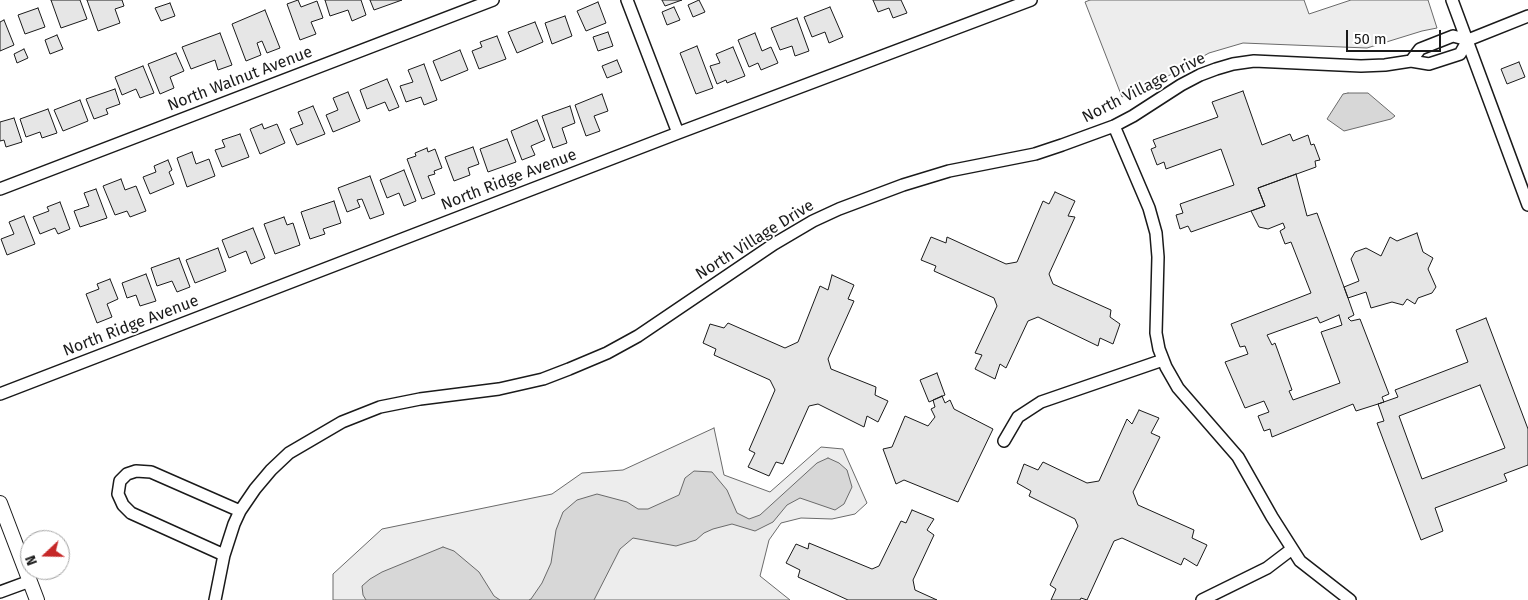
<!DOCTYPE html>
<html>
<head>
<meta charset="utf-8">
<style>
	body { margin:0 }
	#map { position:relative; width:1528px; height:600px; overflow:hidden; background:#fff; font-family:"Fira Sans",sans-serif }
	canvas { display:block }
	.north { position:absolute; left:20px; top:530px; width:50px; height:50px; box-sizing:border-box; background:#fff; border:1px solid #a3a3a3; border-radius:50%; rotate:249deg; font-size:14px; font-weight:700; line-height:20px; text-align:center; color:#1a1a1a }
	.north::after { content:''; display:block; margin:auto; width:18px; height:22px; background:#c62828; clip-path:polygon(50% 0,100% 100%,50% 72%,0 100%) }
	.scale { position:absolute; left:1346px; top:30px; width:95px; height:22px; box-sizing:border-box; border:2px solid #1a1a1a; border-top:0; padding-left:6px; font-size:15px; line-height:18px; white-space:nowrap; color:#1a1a1a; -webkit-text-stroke:4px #fff; paint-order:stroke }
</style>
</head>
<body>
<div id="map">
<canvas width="1528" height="600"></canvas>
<div class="north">N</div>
<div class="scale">50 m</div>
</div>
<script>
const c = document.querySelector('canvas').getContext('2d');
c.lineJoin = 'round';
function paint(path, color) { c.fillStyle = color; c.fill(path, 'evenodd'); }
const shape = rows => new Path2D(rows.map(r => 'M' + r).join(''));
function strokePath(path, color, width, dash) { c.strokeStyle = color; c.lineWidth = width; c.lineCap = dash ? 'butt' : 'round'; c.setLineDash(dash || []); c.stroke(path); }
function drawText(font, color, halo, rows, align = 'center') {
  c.font = font + ' "Fira Sans",sans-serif'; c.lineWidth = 4; c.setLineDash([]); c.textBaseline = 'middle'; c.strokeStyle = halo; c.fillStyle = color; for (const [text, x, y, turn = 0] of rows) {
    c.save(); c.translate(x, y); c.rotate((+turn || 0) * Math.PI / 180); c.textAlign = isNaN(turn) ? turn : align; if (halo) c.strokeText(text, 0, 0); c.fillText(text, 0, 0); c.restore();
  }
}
const built = shape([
	[1090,0,1304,0,1309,14,1351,0,1428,0,1437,28,1422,31,1367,48,1243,43,1209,53,1161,80,1122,97,1085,2,1090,0],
	[714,428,724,475,770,492,821,447,843,449,867,503,855,514,832,519,801,518,781,523,769,540,760,576,790,600,333,600,333,574,382,529,552,494,582,473,623,470,714,428]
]);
const water = shape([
	[1348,93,1368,93,1395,116,1391,119,1344,131,1327,119,1343,94,1348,93],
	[828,458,839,463,847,470,852,487,844,504,835,510,800,498,787,505,773,522,755,531,732,524,713,529,704,533,696,540,676,546,633,538,620,549,594,600,529,600,531,599,542,583,551,563,556,530,563,512,577,500,597,494,627,502,638,509,648,509,679,495,685,478,694,471,712,472,727,490,737,513,749,519,760,515,817,463,828,458],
	[443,547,454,551,479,572,494,596,500,600,366,600,363,595,362,586,370,579,382,572,443,547]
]);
const building = shape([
	[51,0,80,0,87,19,61,28,51,0],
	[87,0,122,0,124,6,115,9,120,23,98,31,87,0],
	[298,0,301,7,317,1,323,18,311,22,316,34,300,40,287,4,298,0],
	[325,0,361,0,366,15,352,21,348,10,330,16,325,0],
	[370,0,402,0,374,10,370,0],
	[662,0,682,0,665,6,662,0],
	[699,0,705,12,693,17,688,5,699,0],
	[873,0,901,0,907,13,893,18,889,8,878,12,873,0],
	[598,2,606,23,586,31,577,11,598,2],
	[170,3,175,16,161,21,155,8,170,3],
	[674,7,680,20,667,25,662,12,674,7],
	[830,7,843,37,829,43,825,32,812,37,804,17,830,7],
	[38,8,45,27,25,34,18,15,38,8],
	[265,10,280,48,267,53,262,41,257,43,261,55,246,61,232,24,265,10],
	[565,16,572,36,552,44,545,23,565,16],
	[797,18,809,51,795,56,792,46,780,50,771,28,797,18],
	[4,20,14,45,0,51,0,22,4,20],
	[535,22,543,42,517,53,508,32,535,22],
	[608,32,613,46,598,51,593,37,608,32],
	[220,33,232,65,218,70,215,60,191,69,182,47,220,33],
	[755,33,762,51,771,47,778,63,761,70,758,63,749,67,738,40,755,33],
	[57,35,63,49,50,54,45,40,57,35],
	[497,36,506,59,479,69,472,51,482,47,480,42,497,36],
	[697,46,713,88,696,94,680,53,697,46],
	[733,47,745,76,727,83,726,80,717,84,710,66,720,63,716,54,733,47],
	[24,49,28,58,17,63,14,54,24,49],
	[460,50,468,70,441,81,433,61,460,50],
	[176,53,184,71,170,77,174,88,160,94,148,64,176,53],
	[617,60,622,72,607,78,602,66,617,60],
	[1519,62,1525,77,1507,84,1501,69,1519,62],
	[424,64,437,100,424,105,421,97,406,102,400,86,413,82,408,70,424,64],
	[143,66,154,93,140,98,136,89,122,95,115,77,143,66],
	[387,79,399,107,389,111,385,102,367,109,360,90,387,79],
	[115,89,120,104,106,109,108,114,94,119,86,99,115,89],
	[1243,91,1262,145,1290,134,1293,141,1308,135,1311,145,1314,144,1320,160,1315,161,1316,167,1258,188,1265,206,1191,232,1188,226,1180,229,1176,215,1183,213,1180,204,1234,185,1221,149,1166,169,1164,162,1157,165,1151,149,1156,147,1153,140,1218,117,1212,102,1243,91],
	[348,92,360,121,333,132,326,115,338,110,333,98,348,92],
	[602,94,608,111,594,116,600,131,586,136,575,105,602,94],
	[80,100,88,121,63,131,54,110,80,100],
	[313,106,325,134,297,145,290,129,303,124,298,112,313,106],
	[570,106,575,123,562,128,567,143,553,148,542,116,570,106],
	[48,109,57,133,42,138,40,132,26,137,20,119,48,109],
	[14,118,22,142,6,147,4,140,0,141,0,122,14,118],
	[537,120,545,140,531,146,535,155,522,160,511,131,537,120],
	[262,124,264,129,277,124,285,143,260,154,250,129,262,124],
	[240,134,249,157,222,167,215,150,225,147,222,140,240,134],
	[507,139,516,162,488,172,480,149,507,139],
	[473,147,479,164,468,168,470,175,454,181,445,157,473,147],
	[427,148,428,152,435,149,442,168,434,171,435,174,428,176,435,194,422,199,407,159,416,156,415,153,427,148],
	[192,152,196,164,209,159,215,176,187,187,177,158,192,152],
	[168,160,172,170,169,172,174,184,150,194,143,177,156,172,154,166,168,160],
	[404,170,416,201,404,206,399,193,387,198,380,180,404,170],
	[1296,174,1307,216,1317,213,1348,298,1354,315,1348,318,1351,321,1360,319,1389,394,1382,397,1384,402,1378,404,1356,411,1353,404,1272,437,1270,429,1264,431,1258,416,1269,412,1264,401,1245,408,1225,362,1248,354,1245,346,1240,347,1231,324,1311,293,1291,242,1285,244,1280,231,1285,228,1283,223,1268,229,1259,227,1251,211,1265,206,1258,188,1296,174],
	[1339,315,1342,325,1321,332,1340,383,1293,400,1289,391,1292,390,1275,343,1272,345,1267,335,1317,317,1320,323,1339,315],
	[370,176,384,214,370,219,362,199,357,200,360,207,347,212,338,188,370,176],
	[121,179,125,190,136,186,146,211,130,217,127,211,115,215,103,186,121,179],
	[96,189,107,218,80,227,74,211,89,206,84,193,96,189],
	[1055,192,1075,201,1068,216,1075,217,1049,274,1053,284,1111,310,1110,317,1120,324,1113,344,1100,338,1098,346,1038,317,1028,321,1006,368,1000,364,995,379,975,369,982,355,975,353,997,306,994,298,934,271,936,266,921,260,931,237,946,243,947,237,1006,264,1017,262,1043,201,1049,204,1055,192],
	[334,201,341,223,323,229,325,234,310,239,301,212,334,201],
	[60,202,70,229,58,234,55,228,40,234,33,217,49,211,47,207,60,202],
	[24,216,35,244,7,255,1,239,14,234,9,222,24,216],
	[284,217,287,225,293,223,300,245,275,254,264,224,284,217],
	[253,228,265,258,251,264,246,251,229,258,222,240,253,228],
	[1417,233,1423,252,1433,258,1428,269,1436,287,1432,293,1418,298,1415,304,1407,299,1403,305,1392,302,1371,308,1366,292,1348,298,1344,287,1359,281,1351,259,1355,252,1366,248,1381,256,1390,237,1397,241,1417,233],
	[218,248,226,271,195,283,186,260,218,248],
	[179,258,190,287,177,292,172,281,157,286,151,268,179,258],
	[146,274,156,301,140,306,136,295,127,298,122,283,146,274],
	[832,275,854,285,848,299,854,301,828,359,831,369,876,387,875,395,888,401,878,422,867,416,864,427,818,404,809,406,783,464,776,462,769,476,748,467,755,453,749,450,775,390,770,380,714,355,716,349,703,343,710,324,724,328,728,323,785,348,798,342,820,286,828,290,832,275],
	[110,279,118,299,107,304,112,317,97,323,86,294,99,289,97,284,110,279],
	[1486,318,1528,429,1528,465,1504,474,1507,481,1435,508,1443,531,1421,540,1377,423,1384,421,1378,404,1398,397,1395,390,1468,362,1456,330,1486,318],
	[1480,385,1505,448,1422,479,1399,416,1480,385],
	[937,373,945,395,929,402,920,380,937,373],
	[942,396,945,403,950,400,954,409,993,429,958,502,904,480,896,484,883,449,892,447,905,416,928,426,935,417,931,409,935,407,933,400,942,396],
	[1139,410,1159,418,1151,433,1160,437,1133,492,1138,505,1194,530,1192,538,1207,545,1197,566,1184,558,1181,565,1122,538,1114,541,1087,600,1081,598,1080,600,1051,600,1056,589,1050,585,1078,526,1075,519,1029,496,1031,491,1017,483,1024,464,1038,470,1043,462,1087,483,1099,481,1127,419,1132,424,1139,410],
	[912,510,934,519,927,530,934,535,913,580,915,590,937,600,848,600,798,577,800,570,786,563,796,544,808,549,809,543,872,569,879,566,901,521,906,523,912,510]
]);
const minor = shape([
	[627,0,678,133],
	[1452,0,1528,205],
	[1468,40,1528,16],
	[1411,61,1420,49,1453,36,1468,40],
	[1114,126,1149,208,1156,233,1158,257,1156,333,1159,349,1166,367,1178,388,1238,457,1272,517,1300,561,1350,600],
	[0,189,493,0],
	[0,394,678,133,1031,0],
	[1004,441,1018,417,1041,402,1163,360],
	[224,555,131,513,123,505,118,494,120,481,127,474,136,471,151,472,240,511],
	[0,592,30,581],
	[215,600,224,555,234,524,240,511,255,489,271,470,289,453,342,422,380,407,420,399,499,389,543,379,569,369,607,353,638,336,774,244,813,221,839,209,903,185,949,171,1035,154,1062,145,1114,126,1133,116,1181,85,1200,75,1216,69,1233,64,1254,61,1361,66,1385,65,1411,61,1429,64,1460,54,1468,40],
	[1202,600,1267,568,1292,549]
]);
const tertiary = shape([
	[0,503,37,600]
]);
const streetNames = [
	["North Walnut Avenue",240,79,-21],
	["North Village Drive",1144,88,-27],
	["North Ridge Avenue",509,180,-21],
	["North Village Drive",755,240,-32],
	["North Ridge Avenue",131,326,-21]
];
paint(built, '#ededed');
strokePath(built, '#6a6a6a', 1);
paint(water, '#d7d7d7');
strokePath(water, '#6a6a6a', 1);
paint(building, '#e6e6e6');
strokePath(building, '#1a1a1a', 1);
strokePath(minor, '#1a1a1a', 14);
strokePath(tertiary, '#1a1a1a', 16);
strokePath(minor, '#fff', 11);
strokePath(tertiary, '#fff', 14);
drawText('16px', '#1a1a1a', '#fff', streetNames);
</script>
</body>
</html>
